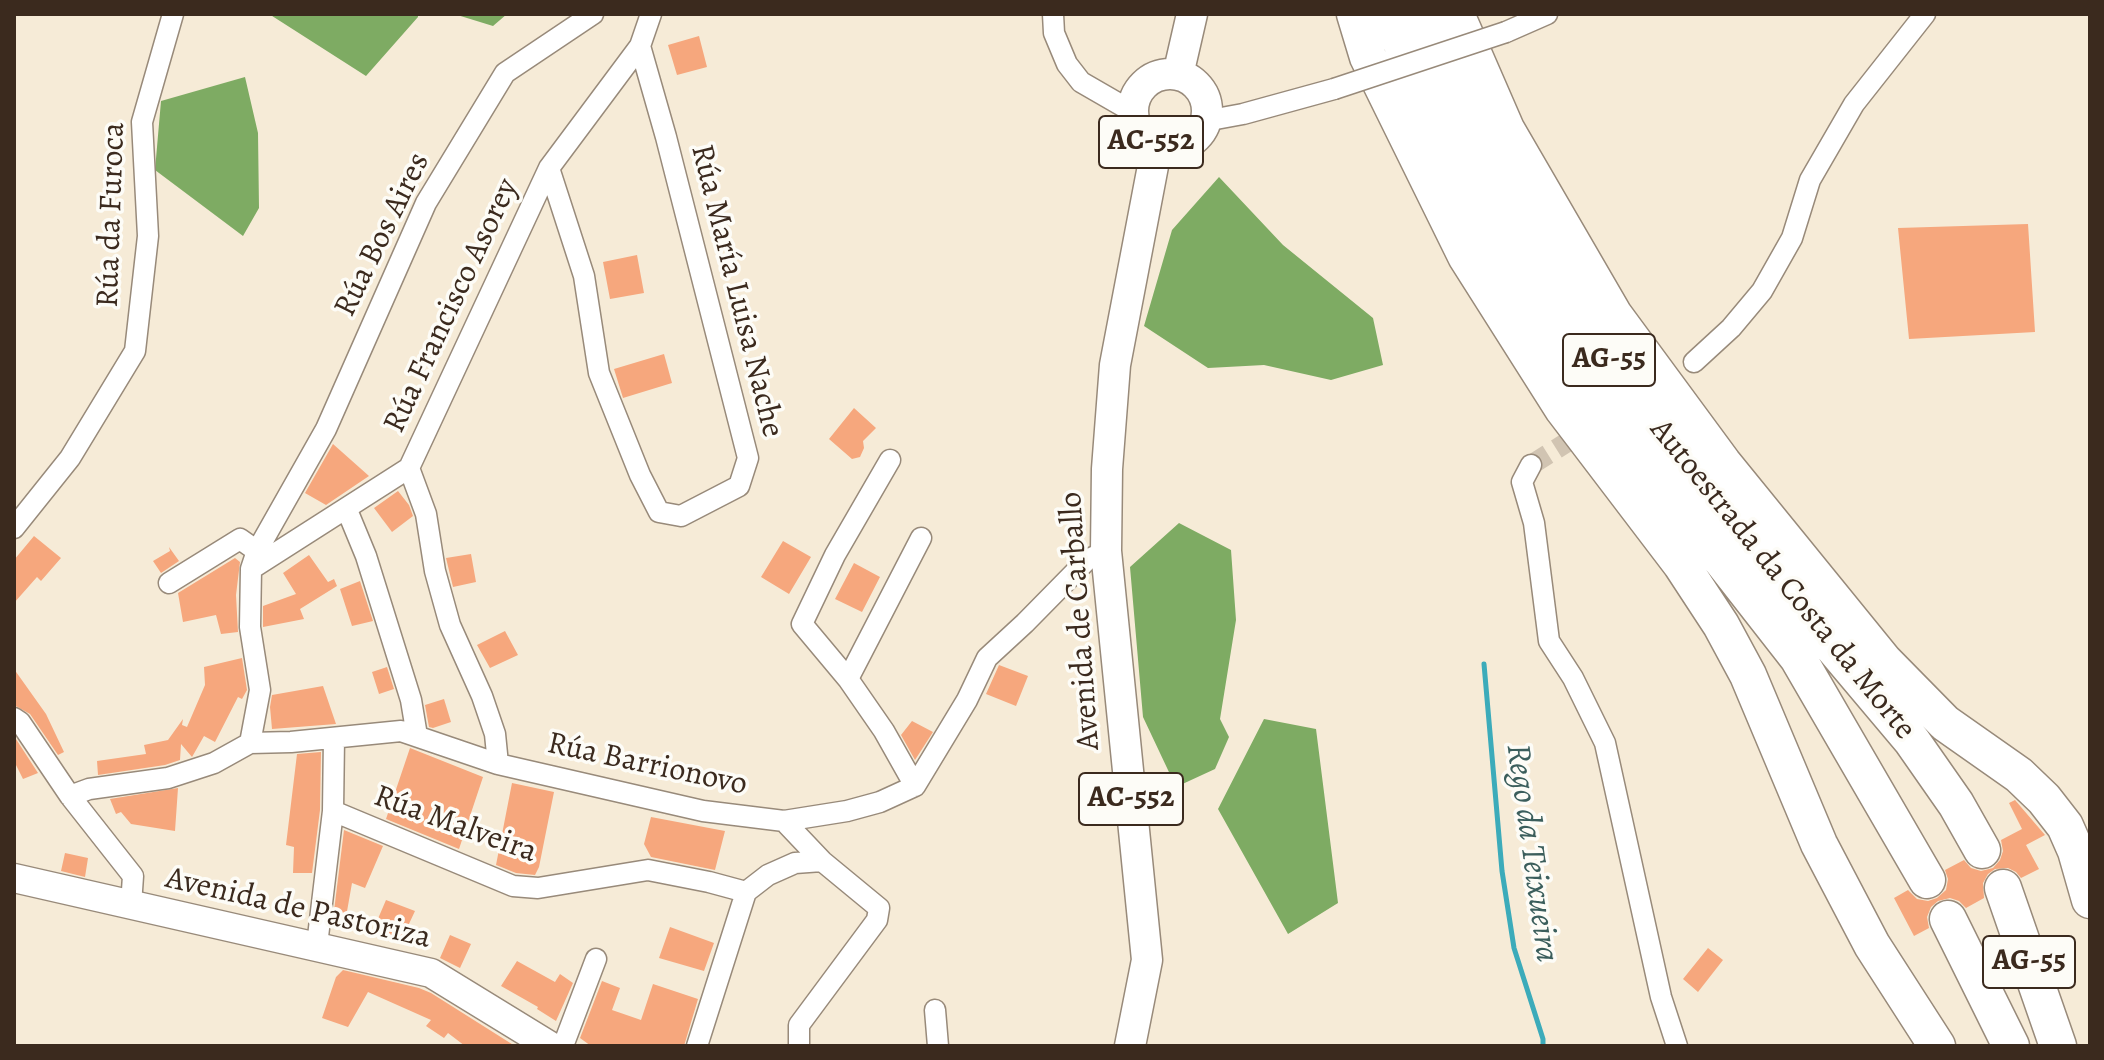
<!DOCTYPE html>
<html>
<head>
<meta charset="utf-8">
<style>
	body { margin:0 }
	#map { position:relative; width:2104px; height:1060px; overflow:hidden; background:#f6ebd7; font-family:Alegreya,serif }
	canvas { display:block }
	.frame { position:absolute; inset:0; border:16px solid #3b2a1e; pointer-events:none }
</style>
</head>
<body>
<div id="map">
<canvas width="2104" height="1060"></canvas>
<div class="frame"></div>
</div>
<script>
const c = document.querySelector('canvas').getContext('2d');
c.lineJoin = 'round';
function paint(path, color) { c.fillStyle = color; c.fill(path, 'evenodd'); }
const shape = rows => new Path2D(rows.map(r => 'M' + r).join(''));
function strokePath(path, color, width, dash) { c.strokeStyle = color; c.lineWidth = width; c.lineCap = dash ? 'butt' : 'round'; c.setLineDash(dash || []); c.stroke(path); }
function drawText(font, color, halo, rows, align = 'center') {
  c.font = font + ' Alegreya,serif'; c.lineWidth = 7; c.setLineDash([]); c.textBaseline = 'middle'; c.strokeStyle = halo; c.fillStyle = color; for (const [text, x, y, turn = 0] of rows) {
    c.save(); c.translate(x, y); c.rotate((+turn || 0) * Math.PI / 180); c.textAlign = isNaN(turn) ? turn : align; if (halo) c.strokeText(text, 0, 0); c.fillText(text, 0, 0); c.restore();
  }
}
const forest = shape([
	[269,14,418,14,418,17,366,76],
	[454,14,507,14,493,26],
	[245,77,258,133,259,208,243,236,155,170,161,101],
	[1219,177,1283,245,1373,318,1383,365,1331,380,1264,365,1208,368,1144,326,1172,230],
	[1179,523,1231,550,1236,620,1220,719,1229,737,1215,769,1176,787,1143,717,1130,567],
	[1264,719,1316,729,1338,903,1288,934,1218,809]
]);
const stream = shape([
	[1484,664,1502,871,1514,948,1543,1039,1543,1046]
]);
const building = shape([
	[699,36,707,67,677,75,668,45],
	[2028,224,2035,332,1909,339,1898,228],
	[637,255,644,293,610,299,603,262],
	[664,354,672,383,623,398,614,369],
	[854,408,876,428,863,441,864,448,860,457,852,459,829,439],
	[333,444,369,476,326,505,305,493],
	[398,491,409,505,413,516,392,532,374,508],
	[34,536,61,558,41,581,37,577,14,603,14,560],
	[783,541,811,557,789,594,761,577],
	[169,547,179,561,161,573,153,561,170,551],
	[471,554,476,582,453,587,446,558],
	[309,555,328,582,334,579,337,586,300,609,304,619,263,627,263,606,296,594,283,573],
	[235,558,240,562,236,595,238,632,221,634,216,615,183,622,178,593],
	[854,563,880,577,862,612,835,599],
	[360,581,373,621,352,626,340,589],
	[505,631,518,655,490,668,477,645],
	[242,658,247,690,242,699,238,697,215,742,204,736,192,757,181,744,180,760,165,765,98,775,97,761,146,754,144,745,168,740,183,719,182,725,187,727,205,685,204,667],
	[999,665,1028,676,1016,706,986,694],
	[387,667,394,689,379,694,372,672],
	[14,669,46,714,64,752,58,755,30,714,14,705],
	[323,686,336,724,272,729,270,707,272,695],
	[444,699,451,722,433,728,429,727,425,705],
	[912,721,933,732,915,760,901,735],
	[14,736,38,773,23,779,14,761],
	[410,748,483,777,459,849,386,819],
	[321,752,320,810,312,873,293,873,294,847,286,845,297,754],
	[512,783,554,792,539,867,535,875,516,873,496,865],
	[178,788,175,831,131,824,121,812,116,814,110,799],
	[2015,800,2045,835,2026,845,2039,869,2021,878,2016,872,2008,868,1995,869,1988,874,1983,883,1984,898,1966,908,1959,901,1950,898,1938,901,1931,907,1927,917,1929,928,1914,936,1894,898,1908,890,1917,899,1928,901,1937,898,1946,890,1948,879,1945,870,1964,860,1971,868,1981,871,1993,868,2000,860,2003,851,2001,840,2022,829,2009,803],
	[651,817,725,831,715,870,651,857,644,844],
	[344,830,383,846,365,888,352,883,346,917,334,911],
	[65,853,88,858,85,877,61,871],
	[386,900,415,911,401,941,374,928],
	[670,927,714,943,704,971,659,958],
	[450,935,471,944,460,968,440,958],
	[1708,948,1723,960,1698,992,1683,979],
	[517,961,555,982,560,974,573,983,556,1021,537,1009,538,1007,501,986],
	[343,970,419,988,431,993,515,1046,465,1046,448,1033,444,1038,426,1026,431,1020,368,992,348,1027,322,1018,336,977],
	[602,981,620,988,612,1010,641,1020,653,984,698,999,684,1046,591,1046,580,1038]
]);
const streetTunnel = shape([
	[1531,465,1588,429]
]);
const street = shape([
	[1053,14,1054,33,1067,64,1081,82,1133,112],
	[1506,32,1547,14],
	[1205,121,1243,114,1334,89],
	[549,168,584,276,599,373,640,475,659,512,681,516,739,486,748,458,666,137,640,46],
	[1694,362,1731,328,1762,291,1792,238,1810,180,1854,104,1925,14],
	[890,460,835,555,802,624,848,679,884,731,915,786],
	[1531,465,1522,482,1534,523,1549,641,1573,678,1605,743,1661,997,1677,1046],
	[409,468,426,514,435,571,450,625,482,696,495,734,498,764],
	[347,510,366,556,411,700,417,736],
	[14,528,70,458,135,351,148,236,142,122,173,14],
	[251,569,409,468,549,168,640,46,651,14],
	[169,583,240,539,257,551],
	[848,679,921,538],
	[14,718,20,722,70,796,133,876,131,905],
	[250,743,260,690,250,627,251,569,257,551,326,429,426,203,505,73,593,14],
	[70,796,89,789,168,778,214,763,250,743,291,742,401,731,498,764,703,811,784,821,847,811,880,802,915,786,967,700,987,658,1025,623,1087,560,1106,551],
	[333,811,513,886,538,888,648,870,709,882,746,892],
	[784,821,822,861,879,908,877,920,799,1025,799,1046],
	[317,945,333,811,334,738],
	[935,1010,938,1046],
	[563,1046,596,959],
	[697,1046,746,892,768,875,795,863,822,861]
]);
const secondary = shape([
	[14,878,431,973,550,1046]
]);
const primary = shape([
	'1133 111a37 37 0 1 1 74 0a37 37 0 1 1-74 0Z',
	[1178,75,1192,14],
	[1130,1046,1147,960,1106,551,1107,469,1115,365,1157,145]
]);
const highway = shape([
	[1355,14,1368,57,1466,256,1563,409,1681,564,1721,625,1748,675,1819,844,1872,945,1937,1046],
	[1390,14,1423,98,1479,210,1567,358,1630,443,1798,658,1927,880],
	[1423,14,1464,110,1511,205,1579,320,1658,427,1832,646,1912,741,1956,804,1982,850],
	[1456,14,1506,129,1614,315,1723,463,1884,661,1945,723,2019,775,2044,799,2065,826,2076,851,2090,900],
	[2003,888,2058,1046],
	[1948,919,2011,1046]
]);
const streetBridge = shape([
	[1334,89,1506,32]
]);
const shields = [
	[1151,142,104],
	[1609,360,92],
	[1131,799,104],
	[2029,962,92]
];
const shieldNames = [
	["AC-552",1151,142],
	["AG-55",1609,360],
	["AC-552",1131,799],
	["AG-55",2029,962]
];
const streetNames = [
	["Rúa da Furoca",112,215,-88],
	["Rúa Bos Aires",383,235,-64],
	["Rúa María Luisa Nache",736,291,76],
	["Rúa Francisco Asorey",452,306,-65],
	["Autoestrada da Costa da Morte",1782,580,51],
	["Avenida de Carballo",1081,621,-94],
	["Rúa Barrionovo",647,765,12],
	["Rúa Malveira",455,825,20],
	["Avenida de Pastoriza",298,909,13]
];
const waterNames = [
	["Rego da Teixueira",1531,853,82]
];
paint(forest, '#7eab63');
strokePath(stream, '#3cabba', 5);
paint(building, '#f6a77d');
strokePath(streetTunnel, '#d1c4b2', 20, [20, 10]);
strokePath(street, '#988a7a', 23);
strokePath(secondary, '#988a7a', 31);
strokePath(primary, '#988a7a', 33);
strokePath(highway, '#988a7a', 39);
strokePath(street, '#fff', 20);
strokePath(secondary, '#fff', 28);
strokePath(primary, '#fff', 30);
strokePath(highway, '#fff', 36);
strokePath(streetBridge, '#988a7a', 23, []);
strokePath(streetBridge, '#fff', 20);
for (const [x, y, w] of shields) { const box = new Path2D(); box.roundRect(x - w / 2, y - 26, w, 52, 6); c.fillStyle = '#fdfcf7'; c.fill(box); strokePath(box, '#3b2a1e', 2); }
drawText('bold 30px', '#3b2a1e', null, shieldNames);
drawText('32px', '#3b2a1e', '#fdfcf7', streetNames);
drawText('italic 34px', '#3b5e5c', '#fdfcf7', waterNames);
</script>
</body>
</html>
